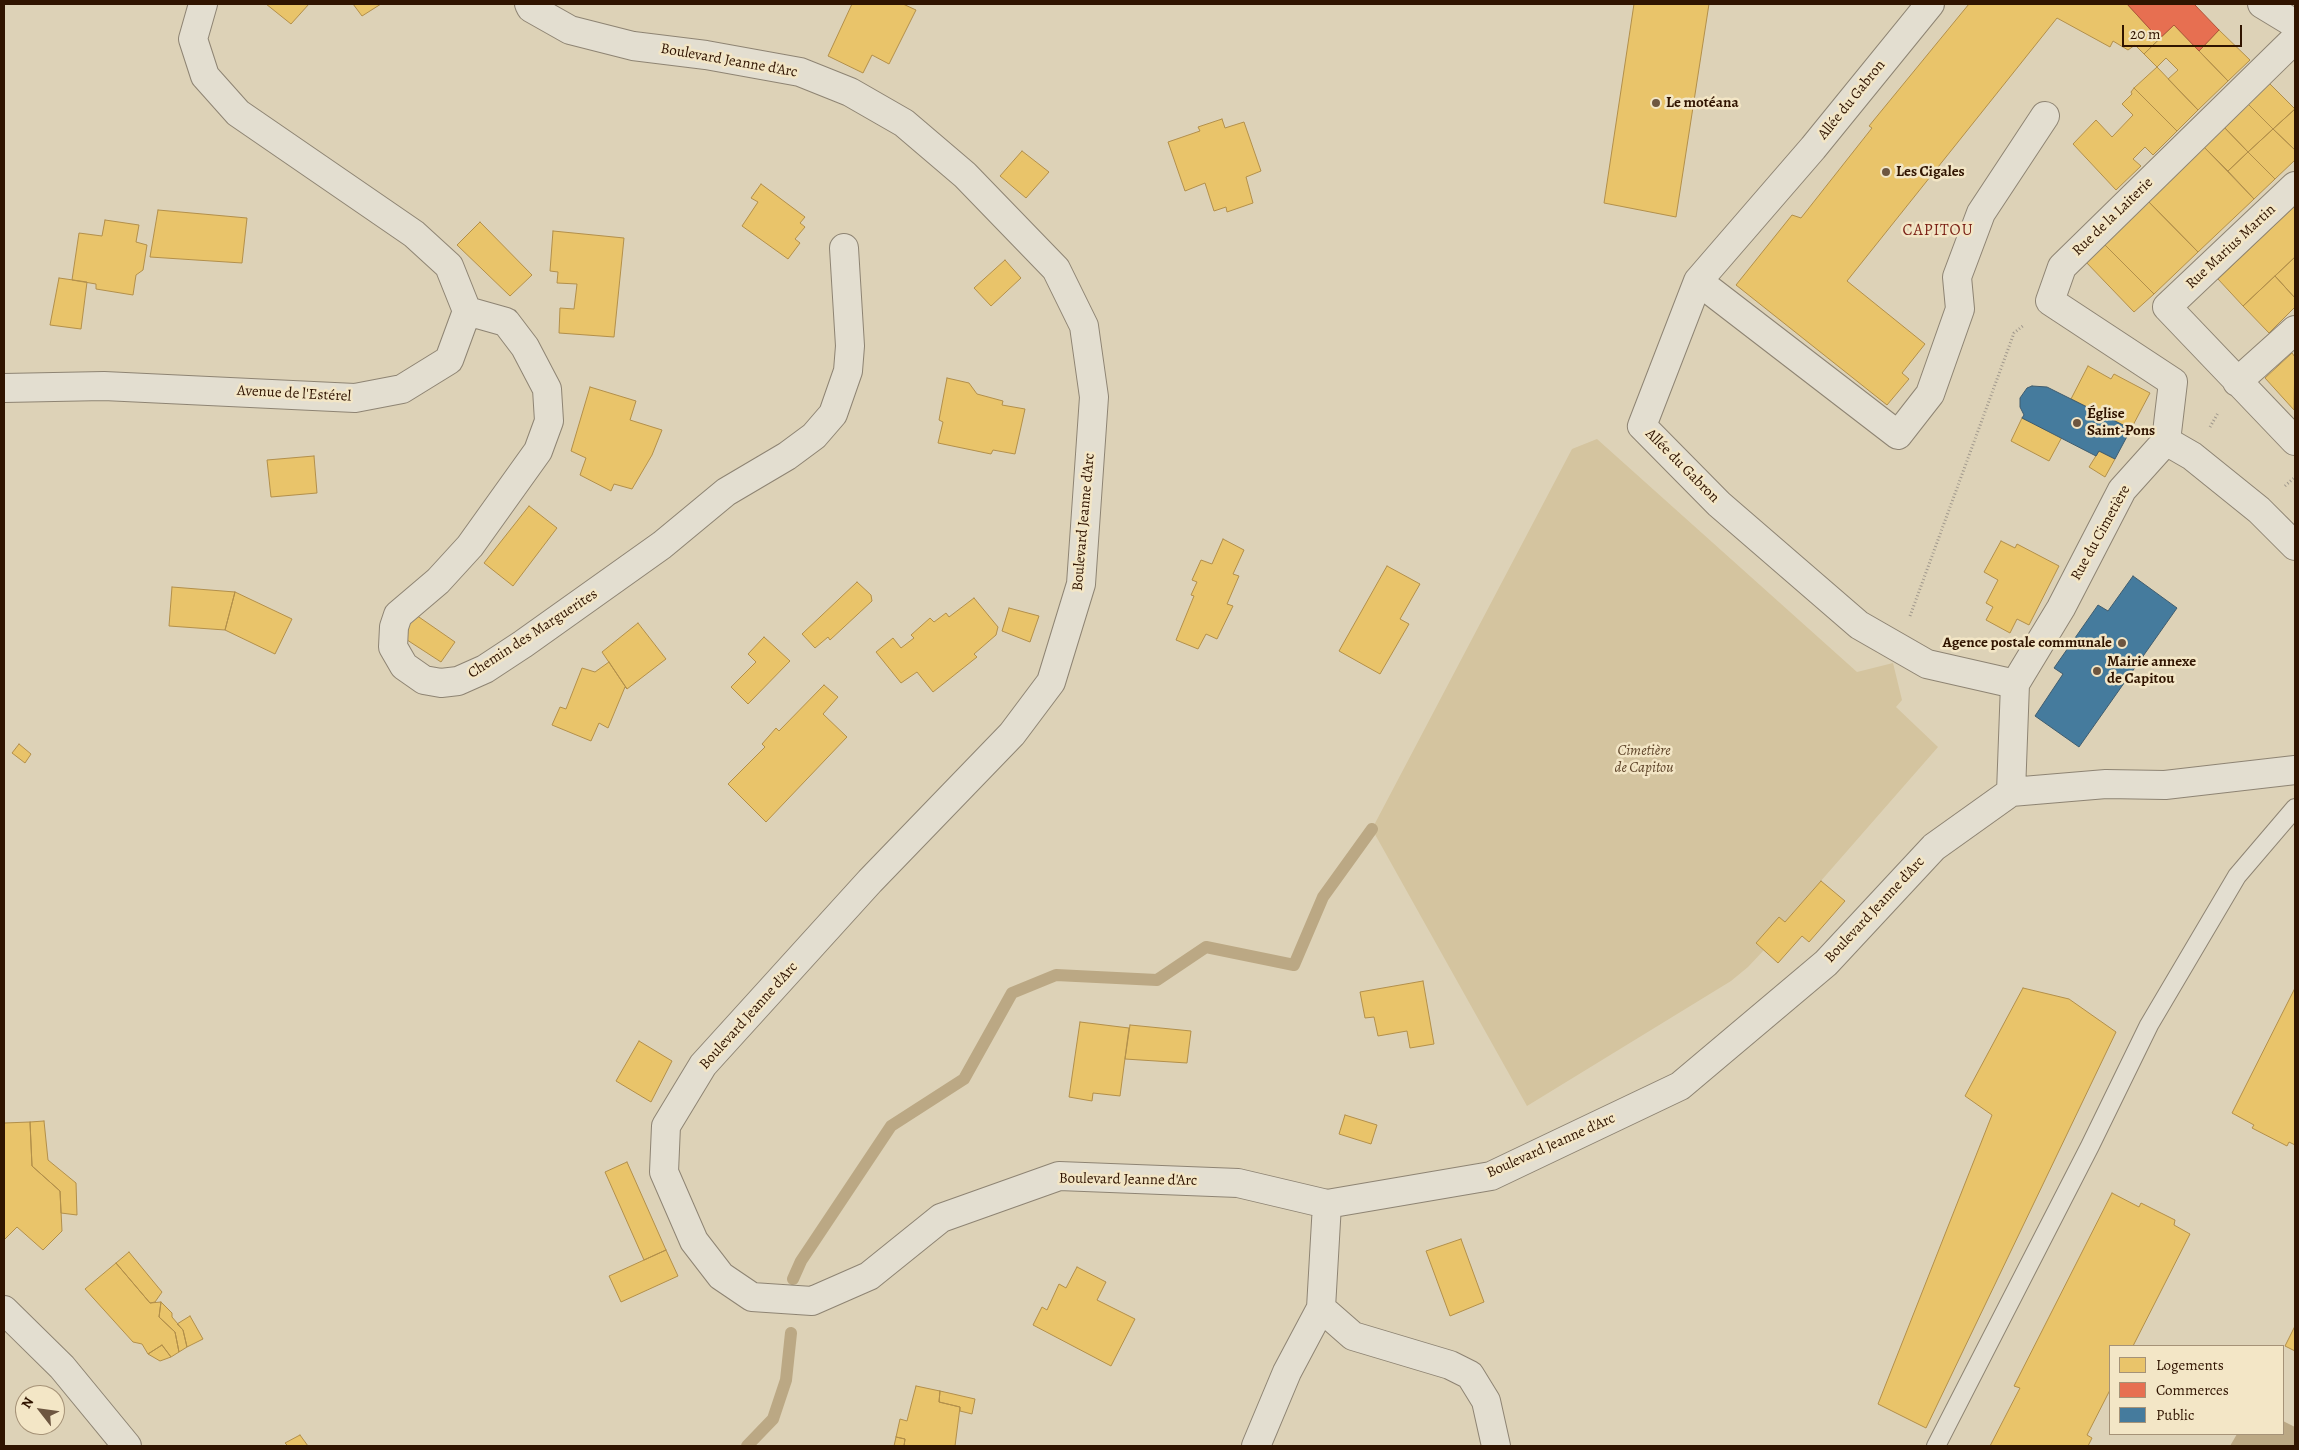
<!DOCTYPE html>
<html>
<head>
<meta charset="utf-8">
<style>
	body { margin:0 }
	#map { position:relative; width:2299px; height:1450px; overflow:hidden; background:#ddd2b7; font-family:Alegreya,serif }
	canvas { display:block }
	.frame { position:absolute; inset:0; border:5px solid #301400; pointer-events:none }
	.legend { position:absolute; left:2109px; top:1345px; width:175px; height:90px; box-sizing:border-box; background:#f3e6c6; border:1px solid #a59277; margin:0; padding:6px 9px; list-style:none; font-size:15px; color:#301400 }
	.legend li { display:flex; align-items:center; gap:10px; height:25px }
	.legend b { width:25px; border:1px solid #a59277 }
	.north { position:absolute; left:15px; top:1385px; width:50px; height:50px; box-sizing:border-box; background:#f3e6c6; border:1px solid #a59277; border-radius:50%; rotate:300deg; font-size:14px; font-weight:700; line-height:20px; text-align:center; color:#301400 }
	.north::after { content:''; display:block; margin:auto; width:18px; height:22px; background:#6d5640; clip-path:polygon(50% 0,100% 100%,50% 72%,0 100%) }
	.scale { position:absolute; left:2122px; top:25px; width:120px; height:22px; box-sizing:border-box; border:2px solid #301400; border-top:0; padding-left:6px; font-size:15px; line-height:18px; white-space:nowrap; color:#301400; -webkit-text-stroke:4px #f3e6c6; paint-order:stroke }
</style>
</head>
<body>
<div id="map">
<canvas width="2299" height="1450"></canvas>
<div class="frame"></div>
<ul class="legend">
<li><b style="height:14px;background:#e9c46a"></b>Logements</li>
<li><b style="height:14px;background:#e76f51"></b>Commerces</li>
<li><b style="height:14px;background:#457b9d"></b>Public</li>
</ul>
<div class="north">N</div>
<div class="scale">20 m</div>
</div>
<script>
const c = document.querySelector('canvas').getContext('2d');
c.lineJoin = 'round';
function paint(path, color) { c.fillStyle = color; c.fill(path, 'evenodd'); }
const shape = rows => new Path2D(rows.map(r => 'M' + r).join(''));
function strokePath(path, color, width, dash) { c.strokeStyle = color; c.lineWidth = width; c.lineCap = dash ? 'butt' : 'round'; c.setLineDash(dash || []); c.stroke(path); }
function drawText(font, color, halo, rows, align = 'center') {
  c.font = font + ' Alegreya,serif'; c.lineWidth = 5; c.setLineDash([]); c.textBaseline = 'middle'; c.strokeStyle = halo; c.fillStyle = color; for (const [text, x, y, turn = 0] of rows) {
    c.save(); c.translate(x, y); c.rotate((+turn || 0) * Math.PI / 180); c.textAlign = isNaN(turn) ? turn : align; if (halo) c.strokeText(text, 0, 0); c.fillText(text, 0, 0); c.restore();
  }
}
const green = shape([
	[1597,439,1857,672,1893,663,1902,700,1896,707,1938,747,1785,922,1756,943,1764,950,1748,967,1731,981,1527,1106,1372,829,1572,449]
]);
const water = shape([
	[2283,1421,2295,1427,2295,1446,2230,1446,2237,1434,2283,1434]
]);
const homes = shape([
	[266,4,309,4,291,24,266,4],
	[353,4,381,4,362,16,353,4],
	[852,4,903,4,916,10,889,64,872,55,863,73,828,56,852,4],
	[1634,4,1709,4,1676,217,1604,203,1634,4],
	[1969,4,2127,4,2159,39,2144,54,2135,45,2128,50,2113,41,2110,47,2057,18,1847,281,1925,344,1902,373,1909,379,1887,405,1736,285,1792,215,1801,218,1872,128,1869,126,1969,4],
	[2174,25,2228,81,2198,110,2168,79,2178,70,2166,58,2157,67,2144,54,2174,25],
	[2219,30,2250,60,2228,81,2199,51,2219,30],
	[2157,67,2198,110,2177,131,2134,88,2157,67],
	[2269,83,2295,109,2273,129,2247,103,2269,83],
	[2134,88,2177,131,2153,155,2145,147,2133,159,2141,166,2116,190,2073,144,2096,120,2112,137,2133,115,2122,104,2132,94,2131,92,2134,88],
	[2247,103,2273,129,2248,152,2223,126,2247,103],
	[2295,109,2295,150,2273,129,2295,109],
	[1222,119,1225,128,1244,122,1261,171,1246,177,1253,203,1227,212,1226,207,1214,211,1205,183,1185,191,1168,142,1200,131,1198,127,1222,119],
	[2223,126,2248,152,2228,171,2203,146,2223,126],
	[2273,129,2295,150,2295,160,2275,179,2248,152,2273,129],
	[2203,146,2254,199,2198,252,2147,200,2203,146],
	[1022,151,1049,172,1026,198,1000,176,1022,151],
	[2248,152,2275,179,2254,199,2228,171,2248,152],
	[761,184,805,217,800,223,805,227,795,239,800,243,788,259,742,226,758,202,751,198,761,184],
	[2147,200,2198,252,2154,294,2102,242,2147,200],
	[2295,206,2295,257,2243,306,2218,279,2295,206],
	[158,210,247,218,242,263,150,257,158,210],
	[105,220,139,225,136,242,147,245,143,270,136,275,133,295,96,289,96,284,72,280,79,233,102,236,105,220],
	[480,222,532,275,510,296,457,245,480,222],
	[553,231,624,238,614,337,559,333,560,308,574,309,577,284,557,283,558,272,550,271,553,231],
	[2102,242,2154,294,2134,312,2084,260,2102,242],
	[2295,257,2295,298,2275,276,2295,257],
	[1005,260,1021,278,991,306,974,288,1005,260],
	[2275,276,2295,298,2295,307,2269,333,2243,306,2275,276],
	[59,278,87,282,81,329,50,325,59,278],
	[2292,353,2295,357,2294,410,2265,378,2292,353],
	[2088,366,2111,379,2114,374,2150,393,2131,429,2071,399,2088,366],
	[947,378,969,383,977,394,1003,401,1002,405,1025,409,1015,454,993,450,991,454,938,443,943,422,939,420,947,378],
	[590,387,636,401,630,420,662,430,652,455,632,489,614,484,611,491,580,475,586,458,571,451,590,387],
	[2022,418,2062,437,2049,461,2011,441,2022,418],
	[2099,451,2115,459,2105,477,2089,467,2099,451],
	[314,456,317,493,271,497,267,460,314,456],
	[529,506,557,528,513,586,484,563,529,506],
	[1223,539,1244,550,1233,574,1239,576,1227,604,1233,606,1217,639,1206,634,1198,649,1176,640,1194,596,1191,595,1197,582,1192,580,1201,560,1212,564,1223,539],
	[2001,541,2015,548,2017,544,2059,566,2029,625,2017,619,2010,633,1986,620,1993,607,1986,603,1998,580,1984,572,2001,541],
	[1387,566,1420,584,1400,619,1409,624,1380,674,1339,651,1387,566],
	[857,582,871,595,872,601,830,640,828,637,815,648,802,634,857,582],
	[172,587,235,592,225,630,169,626,172,587],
	[235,592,292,619,275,654,225,630,235,592],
	[974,598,998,627,996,635,974,654,977,657,933,692,917,672,901,683,876,652,893,638,901,648,914,638,911,635,930,618,934,622,946,613,949,617,974,598],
	[1009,608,1039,616,1030,642,1002,631,1009,608],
	[416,615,455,642,441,662,401,636,416,615],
	[638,623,666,659,627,689,602,652,638,623],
	[764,637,790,661,748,704,731,687,756,662,748,654,764,637],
	[609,662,627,689,625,687,608,728,599,723,591,741,552,725,560,707,566,709,582,668,595,672,609,662],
	[824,685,838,697,823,714,847,737,766,822,728,784,765,747,762,744,776,728,779,731,824,685],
	[19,744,31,754,25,763,12,753,19,744],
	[1821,881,1845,901,1809,942,1802,936,1778,963,1756,943,1779,917,1785,922,1821,881],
	[1423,981,1434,1044,1410,1048,1407,1031,1378,1036,1374,1017,1365,1018,1360,992,1423,981],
	[2023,988,2069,999,2116,1032,1926,1428,1878,1404,1992,1115,1965,1096,2023,988],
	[2295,988,2295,1145,2289,1142,2287,1146,2252,1128,2254,1125,2232,1113,2295,988],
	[1080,1022,1129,1028,1120,1096,1093,1093,1092,1101,1069,1097,1080,1022],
	[1130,1025,1191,1031,1187,1063,1125,1059,1130,1025],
	[639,1041,672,1061,651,1102,616,1081,639,1041],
	[1345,1115,1377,1125,1371,1144,1339,1134,1345,1115],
	[44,1121,48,1160,76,1183,77,1215,61,1213,60,1191,32,1166,30,1122,44,1121],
	[30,1122,32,1166,60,1191,62,1231,43,1250,17,1227,5,1239,4,1238,4,1123,30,1122],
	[627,1162,666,1250,644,1260,605,1172,627,1162],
	[2112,1193,2139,1207,2141,1203,2175,1220,2174,1225,2190,1234,2133,1346,2110,1346,2110,1390,2087,1435,2092,1438,2088,1446,1990,1446,2020,1388,2014,1386,2112,1193],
	[1461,1239,1484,1302,1450,1316,1426,1251,1461,1239],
	[666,1250,678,1276,621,1302,609,1276,666,1250],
	[129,1252,162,1292,155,1302,150,1303,116,1263,129,1252],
	[116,1263,150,1303,161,1302,159,1317,175,1332,179,1352,171,1357,162,1345,148,1354,142,1344,133,1342,85,1289,116,1263],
	[1077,1267,1106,1282,1097,1300,1135,1319,1111,1366,1033,1325,1042,1307,1047,1310,1059,1284,1066,1288,1077,1267],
	[161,1302,172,1313,172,1317,183,1330,187,1347,179,1352,175,1332,159,1317,161,1302],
	[190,1316,203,1339,187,1347,183,1330,177,1324,190,1316],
	[2295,1326,2295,1351,2285,1346,2295,1326],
	[162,1345,171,1357,160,1361,148,1354,162,1345],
	[916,1386,940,1391,939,1402,960,1407,955,1446,904,1446,905,1439,896,1437,900,1419,907,1421,916,1386],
	[940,1391,975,1399,972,1414,960,1411,960,1407,939,1402,940,1391],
	[300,1435,308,1446,288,1446,285,1443,300,1435],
	[896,1437,905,1439,904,1446,894,1446,896,1437]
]);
const shops = shape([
	[2127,4,2194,4,2219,30,2199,51,2174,25,2159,39,2127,4]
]);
const public = shape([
	[2032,386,2047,387,2131,429,2115,459,2099,451,2096,456,2022,418,2024,415,2020,407,2020,398,2027,388,2032,386],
	[2133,576,2177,608,2079,747,2035,716,2063,674,2054,668,2098,605,2108,611,2133,576]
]);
const stream = shape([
	[793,1279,801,1261,891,1126,964,1079,1012,993,1056,975,1157,980,1206,947,1294,965,1323,897,1372,829],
	[747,1446,773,1419,786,1380,791,1333]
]);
const path = shape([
	[2210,427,2218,413],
	[2285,486,2295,477],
	[1910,616,2014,333,2024,325]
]);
const lane = shape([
	[1936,1446,2090,1146,2149,1025,2237,876,2295,808]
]);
const street = shape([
	[529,4,531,8,570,30,633,46,706,55,800,72,850,92,904,123,965,175,1056,269,1084,326,1094,397,1081,584,1051,682,1012,734,870,881,703,1065,666,1126,664,1172,694,1241,721,1276,752,1297,812,1301,869,1276,941,1218,1059,1176,1238,1183,1327,1204,1491,1176,1680,1086,1826,963,1934,847,2011,792,2106,784,2165,785,2295,770],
	[1930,4,1813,148,1698,281,1642,426,1719,504,1859,625,1927,664,2015,684],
	[2262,4,2295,24],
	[2295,186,2167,307,2295,441],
	[1698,281,1898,435,1930,394,1960,309,1957,277,1981,213,2045,116],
	[467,311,506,322,525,347,547,389,549,421,538,451,470,546,438,581,398,615,394,627,393,647,404,666,424,680,441,683,458,681,485,669,523,644,662,545,726,492,787,456,814,436,833,414,848,371,850,346,844,248],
	[2237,382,2295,330],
	[4,388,104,386,355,398,402,389,449,360,467,311,449,266,414,234,238,113,205,76,193,39,203,4],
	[2166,441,2192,456,2259,510,2295,546],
	[2011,792,2015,684,2061,608,2122,490,2166,441,2173,382,2050,301,2062,267,2295,39],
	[1327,1204,1321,1308,1353,1336,1450,1365,1470,1375,1486,1401,1496,1446],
	[4,1310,62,1367,127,1446],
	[1256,1446,1287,1372,1321,1308]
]);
const markers = [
	[1656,103,5,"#6d5640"],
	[1886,172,5,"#6d5640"],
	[2077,423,5,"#6d5640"],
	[2122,643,5,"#6d5640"],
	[2097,671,5,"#6d5640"]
];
const streetNames = [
	["Boulevard Jeanne d'Arc",729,61,10],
	["Allée du Gabron",1852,100,-51],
	["Rue de la Laiterie",2113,217,-44],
	["Rue Marius Martin",2231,247,-43],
	["Avenue de l'Estérel",294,394,3],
	["Allée du Gabron",1682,466,45],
	["Boulevard Jeanne d'Arc",1084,522,-85],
	["Rue du Cimetière",2101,533,-61],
	["Chemin des Marguerites",533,634,-33],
	["Boulevard Jeanne d'Arc",1875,910,-47],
	["Boulevard Jeanne d'Arc",749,1016,-48],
	["Boulevard Jeanne d'Arc",1551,1146,-24],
	["Boulevard Jeanne d'Arc",1128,1180,1]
];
const poiNames = [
	["Le motéana",1666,103],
	["Les Cigales",1896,172],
	["Église",2087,414],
	["Saint-Pons",2087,431],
	["Agence postale communale",2112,643,"right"],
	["Mairie annexe",2107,662],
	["de Capitou",2107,679]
];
const parkNames = [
	["Cimetière",1644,751],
	["de Capitou",1644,768]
];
const neighbourhoodNames = [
	["CAPITOU",1938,231]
];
paint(green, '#d4c49f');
paint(water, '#bba884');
paint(homes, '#e9c46a');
strokePath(homes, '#b28f4a', 1);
paint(shops, '#e76f51');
strokePath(shops, '#b05439', 1);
paint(public, '#457b9d');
strokePath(public, '#3f5c6e', 1);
strokePath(stream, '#bba884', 12);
strokePath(lane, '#8e8473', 20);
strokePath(street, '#8e8473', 30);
strokePath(path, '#a1998d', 3, [1, 2.5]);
strokePath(lane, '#e3ded0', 18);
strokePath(street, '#e3ded0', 28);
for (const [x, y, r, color] of markers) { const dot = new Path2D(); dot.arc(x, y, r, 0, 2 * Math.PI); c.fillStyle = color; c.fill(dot); strokePath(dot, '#f3e6c6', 2); }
drawText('15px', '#301400', '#f3e6c6', streetNames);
drawText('bold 15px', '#301400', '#f3e6c6', poiNames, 'left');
drawText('italic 15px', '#5f452a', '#f3e6c6', parkNames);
c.letterSpacing = '1px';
drawText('16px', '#7a1f14', '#f3e6c6', neighbourhoodNames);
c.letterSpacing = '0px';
</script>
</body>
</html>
